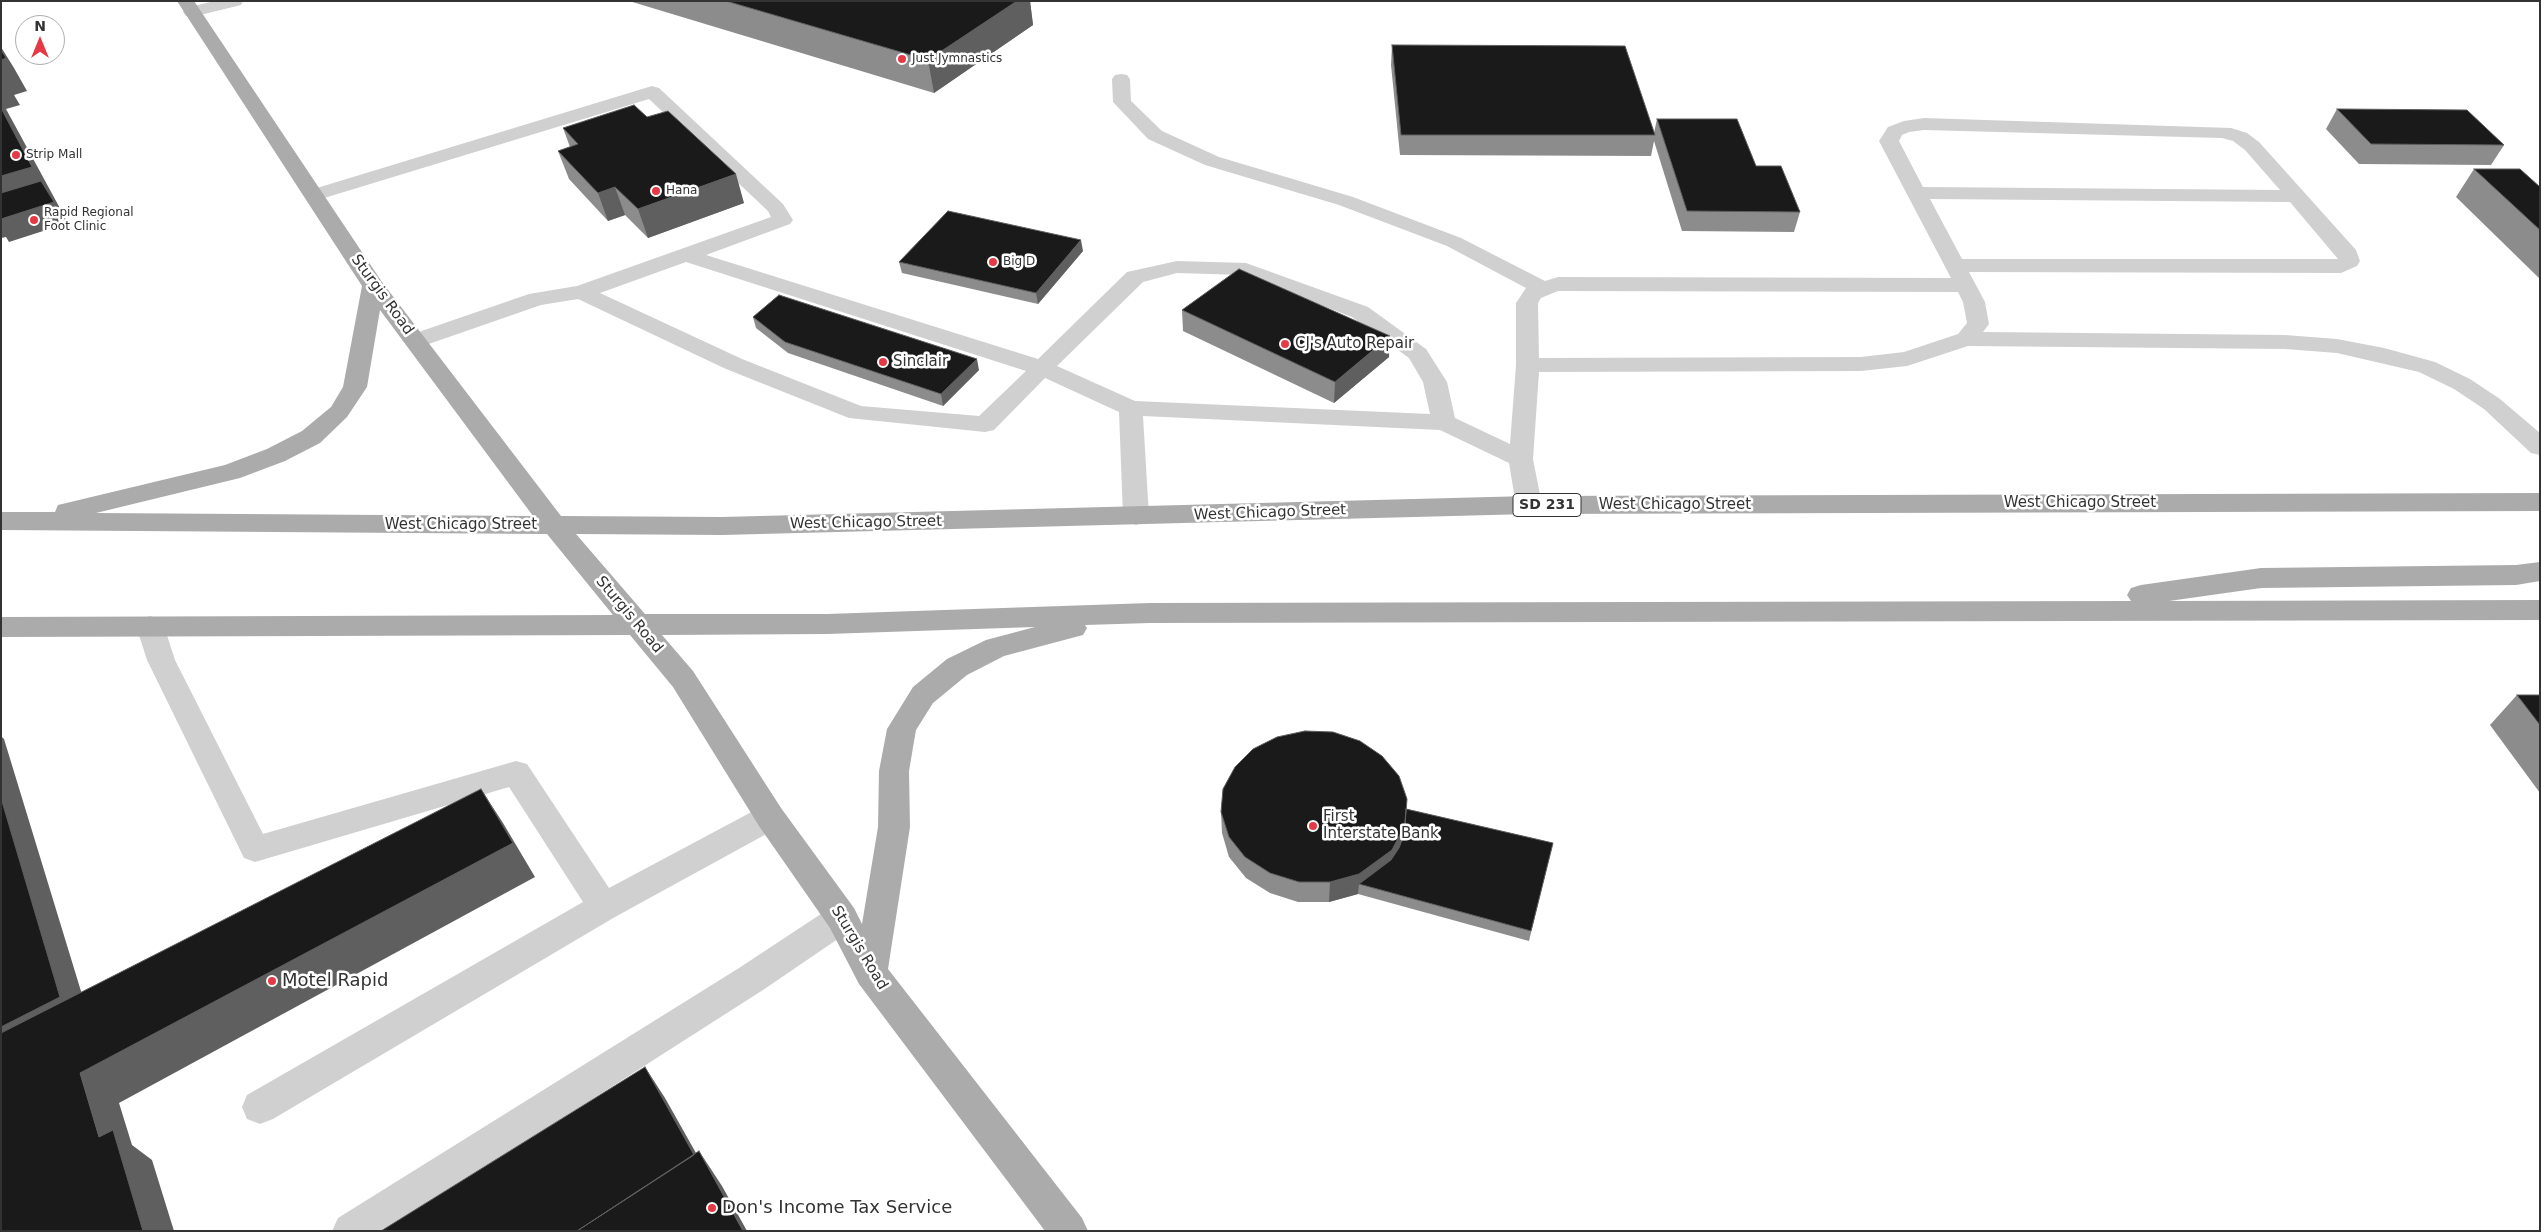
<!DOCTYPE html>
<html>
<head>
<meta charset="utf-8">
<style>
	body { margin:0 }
	#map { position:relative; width:2541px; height:1232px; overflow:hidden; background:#fff; font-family:"DejaVu Sans",sans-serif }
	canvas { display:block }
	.frame { position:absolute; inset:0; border:2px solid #333; pointer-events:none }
	.north { position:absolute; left:15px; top:15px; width:50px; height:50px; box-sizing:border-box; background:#fff; border:1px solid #adadad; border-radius:50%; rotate:0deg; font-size:14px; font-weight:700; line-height:20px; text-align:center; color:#333 }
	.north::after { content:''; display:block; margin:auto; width:18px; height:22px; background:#e63946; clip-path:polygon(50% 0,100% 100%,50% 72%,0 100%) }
</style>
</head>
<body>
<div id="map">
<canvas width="2541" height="1232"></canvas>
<div class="frame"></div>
<div class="north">N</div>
</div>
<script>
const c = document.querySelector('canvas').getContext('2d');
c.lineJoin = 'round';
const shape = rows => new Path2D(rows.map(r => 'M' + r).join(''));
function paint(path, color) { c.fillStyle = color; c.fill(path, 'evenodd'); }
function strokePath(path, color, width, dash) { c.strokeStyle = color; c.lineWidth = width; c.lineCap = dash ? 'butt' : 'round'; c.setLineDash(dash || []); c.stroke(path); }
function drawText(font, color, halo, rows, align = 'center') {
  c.font = font + ' "DejaVu Sans",sans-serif'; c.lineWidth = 5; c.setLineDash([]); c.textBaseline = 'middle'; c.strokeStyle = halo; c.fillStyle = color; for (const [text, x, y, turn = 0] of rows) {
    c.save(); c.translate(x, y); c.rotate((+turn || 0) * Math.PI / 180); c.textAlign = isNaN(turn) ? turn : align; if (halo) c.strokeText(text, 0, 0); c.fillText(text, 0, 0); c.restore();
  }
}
const minor = shape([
	[214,1,243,1,241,5,192,17,186,16,183,12,186,8,214,1],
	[1121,74,1127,75,1130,79,1131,101,1162,131,1219,157,1353,197,1461,238,1545,281,1558,277,1951,278,1879,141,1888,127,1904,121,1924,118,2231,128,2247,133,2259,142,2356,250,2360,261,2357,266,2341,273,1969,272,1985,302,1989,324,1983,332,2285,335,2337,339,2384,348,2435,362,2470,379,2500,399,2540,433,2540,455,2531,453,2484,409,2454,389,2419,372,2337,353,2285,349,1968,346,1907,366,1861,371,1539,372,1533,459,1542,505,1538,511,1529,514,1520,511,1516,505,1509,463,1440,430,1143,416,1149,516,1145,522,1136,525,1127,522,1123,516,1119,412,1045,378,994,430,985,432,849,418,726,369,578,299,541,305,423,346,415,348,407,346,404,341,407,336,529,294,577,286,771,217,768,211,649,99,321,199,314,201,307,199,304,195,307,191,652,86,659,88,783,204,793,220,790,224,706,255,1038,359,1127,272,1177,261,1246,263,1368,307,1426,349,1447,382,1455,418,1510,444,1516,365,1516,303,1526,288,1447,246,1339,205,1205,165,1148,139,1113,102,1112,79,1115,75,1121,74],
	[1924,130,2222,138,2233,141,2245,150,2280,190,1923,187,1899,141,1902,135,1909,132,1924,130],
	[1930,199,2290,202,2338,259,1962,259,1930,199],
	[686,262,1026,371,979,416,861,406,742,359,600,293,686,262],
	[1177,273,1243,275,1352,317,1409,358,1423,382,1430,414,1135,401,1057,366,1143,282,1177,273],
	[1558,291,1958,292,1963,302,1967,323,1958,334,1904,352,1861,357,1539,358,1538,303,1541,298,1558,291],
	[150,616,160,619,164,626,175,660,263,834,516,761,527,764,609,888,759,808,770,804,781,808,785,817,781,826,615,917,273,1119,260,1124,247,1119,242,1107,247,1095,583,902,509,787,255,862,244,858,147,660,136,626,140,619,150,616],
	[842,904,854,908,858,918,854,928,763,990,386,1231,332,1231,338,1218,739,968,830,908,842,904]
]);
const major = shape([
	[177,1,194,1,382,282,561,516,722,517,1529,496,2540,493,2540,511,1529,514,722,535,576,534,645,614,827,614,1150,603,2131,601,2127,595,2131,588,2141,585,2261,568,2516,565,2540,562,2540,581,2516,585,2261,588,2169,601,2540,600,2540,620,1150,623,1085,625,1087,628,1083,635,1004,656,967,675,933,703,916,730,909,771,910,827,888,969,1082,1218,1088,1231,1045,1231,859,984,830,928,759,826,673,687,630,635,1,637,1,617,613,615,547,534,1,530,1,512,55,512,58,505,225,465,267,449,302,431,331,407,343,387,362,286,177,1],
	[380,310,533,516,96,513,240,478,285,461,320,443,347,417,367,387,380,310],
	[1035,627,986,640,947,659,913,687,892,721,887,729,879,771,878,827,862,924,854,908,781,808,693,671,662,635,827,634,1035,627]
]);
const wall = shape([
	[629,1,1030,1,1033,25,934,93],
	[1392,45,1654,133,1657,119,1756,166,1800,212,1794,232,1682,231,1654,141,1651,156,1400,155,1391,65],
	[2337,109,2504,145,2491,165,2359,164,2326,129],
	[647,117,744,203,648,238,625,215,608,221,569,179,558,151,570,147,563,128],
	[2474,169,2540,187,2540,279,2456,197],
	[1083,251,1038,304,902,273,899,262],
	[1182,310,1389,357,1334,403,1183,331],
	[753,317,979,370,943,406,788,353,756,328],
	[2517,695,2540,695,2540,793,2490,725],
	[1406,809,1553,843,1529,941,1358,894,1329,902,1298,902,1270,893,1246,878,1229,857,1222,833,1221,812]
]);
const shadedWall = shape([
	[1017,1,1030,1,1033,25,934,93,928,60],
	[1,47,14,68,27,91,14,95,20,105,6,109,68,223,9,242,6,237,1,238],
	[736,174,744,203,648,238,638,209],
	[615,187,625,215,608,221,598,193],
	[1081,240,1083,251,1038,304,1036,293],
	[1390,336,1389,357,1334,403,1335,382],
	[977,359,979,370,943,406,941,394],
	[1,736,4,739,91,1024,1,1071],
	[481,789,503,823,535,877,119,1103,132,1145,152,1160,174,1231,143,1231,99,1137,80,1073],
	[1405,825,1403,846,1390,870,1359,884,1358,894,1329,902,1330,882],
	[645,1067,665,1098,714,1185,645,1231],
	[699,1151,722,1186,747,1231,743,1231]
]);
const building = shape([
	[726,1,1017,1,928,60,726,1],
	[1392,45,1625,46,1655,135,1401,135,1392,45],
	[1,50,6,58,1,60,1,50],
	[634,105,647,117,668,111,736,174,638,209,615,187,598,193,558,151,578,144,563,128,634,105],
	[1,108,32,167,1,176,1,108],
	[2337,109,2467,110,2504,145,2371,144,2337,109],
	[1657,119,1737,119,1756,166,1781,166,1800,212,1687,211,1657,119],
	[2474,169,2520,169,2540,187,2540,230,2474,169],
	[41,181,54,202,1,219,1,193,41,181],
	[948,211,1081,240,1036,293,899,262,948,211],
	[1239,269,1390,336,1335,382,1182,310,1239,269],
	[779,295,977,359,941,394,785,342,753,317,779,295],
	[2517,695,2540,695,2540,725,2517,695],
	[1305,731,1333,732,1360,741,1382,756,1399,776,1407,799,1405,825,1392,850,1359,874,1330,882,1299,882,1270,873,1245,857,1229,837,1221,812,1223,789,1235,767,1253,749,1277,737,1305,731],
	[481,789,513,843,80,1073,99,1137,113,1130,143,1231,1,1231,1,1033,481,789],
	[1,798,60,997,1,1027,1,798],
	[1406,809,1553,843,1531,931,1359,884,1391,860,1399,848,1404,835,1406,809],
	[645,1067,694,1155,577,1231,381,1231,645,1067],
	[699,1151,743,1231,577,1231,699,1151]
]);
const markers = [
	[902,59,5,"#e63946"],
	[16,155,5,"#e63946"],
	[656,191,5,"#e63946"],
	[34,220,5,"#e63946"],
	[993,262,5,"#e63946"],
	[1285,344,5,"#e63946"],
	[883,362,5,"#e63946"],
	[1313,826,5,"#e63946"],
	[272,981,5,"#e63946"],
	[712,1208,5,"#e63946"]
];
const farPoinames = [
	["Just Jymnastics",912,59],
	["Strip Mall",26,155],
	["Hana",666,191],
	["Rapid Regional",44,213],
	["Foot Clinic",44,227],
	["Big D",1003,262]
];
const shields = [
	[1547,505,68]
];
const shieldNames = [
	["SD 231",1547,505]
];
const streetNames = [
	["Sturgis Road",382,295,54],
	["West Chicago Street",2080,503],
	["West Chicago Street",1675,505],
	["West Chicago Street",1270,513,-2],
	["West Chicago Street",866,523,-1],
	["West Chicago Street",461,525],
	["Sturgis Road",629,615,50],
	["Sturgis Road",859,948,59]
];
const poiNames = [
	["CJ's Auto Repair",1295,344],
	["Sinclair",893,362],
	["First",1323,817],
	["Interstate Bank",1323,834]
];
const nearPoinames = [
	["Motel Rapid",282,981],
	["Don's Income Tax Service",722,1208]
];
paint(minor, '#d0d0d0');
paint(major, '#ababab');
paint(wall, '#8c8c8c');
paint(shadedWall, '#5f5f5f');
paint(building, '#1a1a1a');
strokePath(building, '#5f5f5f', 1);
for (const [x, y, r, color] of markers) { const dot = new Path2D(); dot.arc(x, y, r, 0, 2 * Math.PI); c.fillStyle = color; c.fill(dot); strokePath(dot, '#fff', 2); }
drawText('12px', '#333', '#fff', farPoinames, 'left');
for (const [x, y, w] of shields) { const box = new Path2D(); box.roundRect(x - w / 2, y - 11.5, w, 23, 4); c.fillStyle = '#fff'; c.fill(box); strokePath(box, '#333', 1); }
drawText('bold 14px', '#333', null, shieldNames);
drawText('15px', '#333', '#fff', streetNames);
drawText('15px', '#333', '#fff', poiNames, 'left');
drawText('18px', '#333', '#fff', nearPoinames, 'left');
</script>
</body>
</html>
